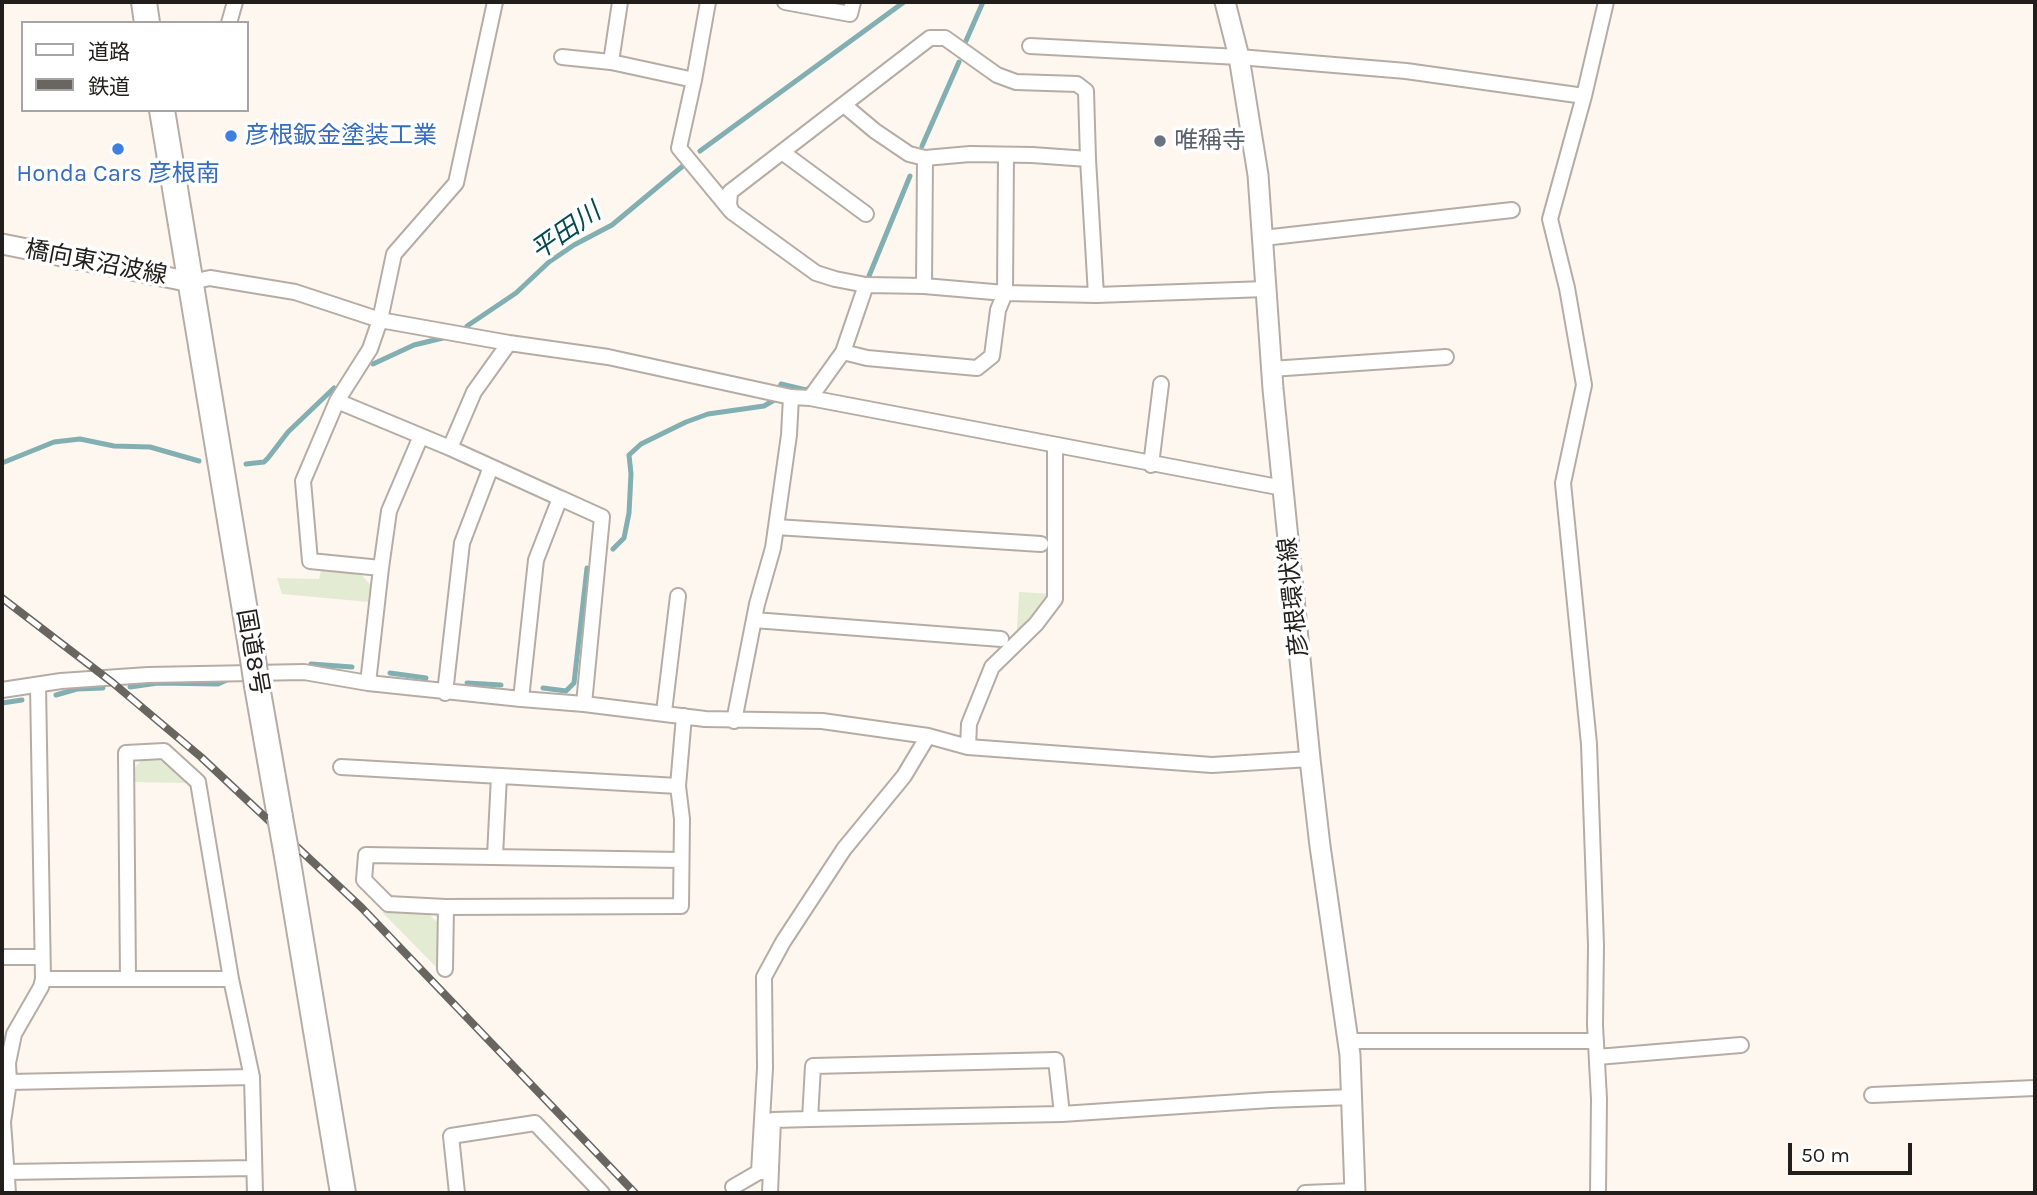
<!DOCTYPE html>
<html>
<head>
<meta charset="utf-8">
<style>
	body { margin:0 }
	#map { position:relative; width:2037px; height:1195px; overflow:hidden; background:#fef7f0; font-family:Karla,"Noto Sans JP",sans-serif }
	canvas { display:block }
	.frame { position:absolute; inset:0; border:4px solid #211e1b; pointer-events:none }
	.legend { position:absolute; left:21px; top:21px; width:228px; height:91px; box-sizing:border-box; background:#fff; border:2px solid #a6a5a4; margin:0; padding:9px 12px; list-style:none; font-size:21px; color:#211e1b }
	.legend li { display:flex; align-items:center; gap:14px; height:35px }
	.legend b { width:35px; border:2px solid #a6a5a4 }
	.scale { position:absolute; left:1788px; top:1143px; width:124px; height:32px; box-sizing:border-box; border:4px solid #211e1b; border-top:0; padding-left:9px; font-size:21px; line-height:24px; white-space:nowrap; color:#211e1b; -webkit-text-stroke:5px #fff; paint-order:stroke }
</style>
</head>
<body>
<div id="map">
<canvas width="2037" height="1195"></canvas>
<div class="frame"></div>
<ul class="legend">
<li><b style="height:9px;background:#fff"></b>道路</li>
<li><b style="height:9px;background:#696560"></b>鉄道</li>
</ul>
<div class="scale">50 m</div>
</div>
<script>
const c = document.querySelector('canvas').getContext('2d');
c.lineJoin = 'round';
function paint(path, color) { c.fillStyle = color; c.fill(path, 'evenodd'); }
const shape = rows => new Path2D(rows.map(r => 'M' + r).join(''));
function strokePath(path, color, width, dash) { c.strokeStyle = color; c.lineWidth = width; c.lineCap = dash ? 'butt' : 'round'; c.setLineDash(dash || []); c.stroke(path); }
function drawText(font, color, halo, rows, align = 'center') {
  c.font = font + ' Karla,"Noto Sans JP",sans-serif'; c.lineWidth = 7; c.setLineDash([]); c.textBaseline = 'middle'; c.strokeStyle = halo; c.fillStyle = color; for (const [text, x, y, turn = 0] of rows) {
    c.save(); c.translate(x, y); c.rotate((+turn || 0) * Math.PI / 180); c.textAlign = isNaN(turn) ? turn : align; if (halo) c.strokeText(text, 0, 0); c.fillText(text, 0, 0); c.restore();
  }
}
const green = shape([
	[321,571,361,574,372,587,369,602,282,594,277,578,319,579],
	[1019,592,1054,594,1022,632,1017,630],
	[154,758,166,763,187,783,132,782,132,770,143,759],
	[382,912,427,912,439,924,440,971]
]);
const stream = shape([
	[965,43,983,2],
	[922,146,959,62],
	[700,151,904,2],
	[869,276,910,176],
	[467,326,516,293,549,262,574,245,612,225,684,165],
	[373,364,414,345,443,338],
	[780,387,781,384,806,390,811,387],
	[2,463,54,442,80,439,114,446,150,447,199,461],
	[246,464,264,462,268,458,288,432,334,388],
	[613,549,624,538,629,513,631,474,629,455,641,444,686,422,708,414,764,406,776,399],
	[311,664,352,667],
	[390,673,426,678],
	[467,683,501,685],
	[130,687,158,683,218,684,229,679],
	[543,688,566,691,574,683,587,568],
	[56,695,77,689,103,688],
	[2,703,22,700]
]);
const street = shape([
	[620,2,611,62,694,80,708,2],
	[785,2,850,14,853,2],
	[229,23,235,2],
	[1030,46,1239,57,1406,71,1584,96],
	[562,57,611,62],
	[694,80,679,148,731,211],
	[844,105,875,131,909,154,925,158],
	[782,152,866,214],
	[1263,238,1512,210],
	[191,282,210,278,295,292,380,320,509,343,608,357,791,397,810,398,1283,488],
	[866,285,835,279,816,273,732,212,729,205,730,192,930,38,945,38,997,75,1016,82,1077,84,1086,91,1088,159],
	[924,286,925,158,970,154,1032,155,1088,159,1096,295],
	[843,352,867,358,977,368,992,356,998,310,1005,293,1006,155],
	[1271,369,1446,357],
	[810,398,843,352,866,285,924,286,1005,293,1096,295,1266,289],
	[337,401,370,349,380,320,394,254,456,183,495,2],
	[421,436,389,511,381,568,310,561,303,481,337,401,450,448,560,498],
	[450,448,474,392,509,343],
	[1151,465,1161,384],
	[776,527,1041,544],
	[754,620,1001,639],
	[368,683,381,568],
	[38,685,43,979],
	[2,690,61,681,148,675,304,672,368,683,521,699,536,560,560,498,602,517,584,704,521,699],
	[445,693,462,543,491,467],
	[584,704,705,719,822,721,928,736,968,747,1212,765,1310,759],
	[664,712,678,596],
	[734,721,757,604,773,548,789,435,791,397],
	[968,747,969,724,992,667,1036,624,1055,599,1055,446],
	[341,767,678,786],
	[495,856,499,776],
	[681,860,366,855,364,880,388,904,446,907,681,906,682,819,678,786,684,716],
	[2,957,41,957],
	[445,969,446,907],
	[128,979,126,753,164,751,198,782,231,979,252,1077,255,1193],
	[1349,1041,1596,1041],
	[1597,1057,1741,1045],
	[9,1082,252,1077],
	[1872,1095,2035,1088],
	[1062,1114,1270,1100,1353,1097],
	[7,1172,254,1168],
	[759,1172,765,1068,764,977,783,942,844,849,904,776,928,736],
	[733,1187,759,1172,766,1172],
	[8,1193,3,1122,9,1082,8,1063,14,1034,41,987,43,979,231,979],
	[457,1193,451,1136,535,1123,602,1193],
	[770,1193,773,1120,810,1119,1062,1114,1056,1060,813,1066,810,1119],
	[1305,1193,1355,1191],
	[1598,1193,1599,1099,1595,1025,1596,945,1589,744,1563,483,1584,385,1567,288,1550,219,1584,96,1606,2]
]);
const secondary = shape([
	[1225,2,1239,57,1258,175,1273,389,1310,759,1320,846,1350,1055,1355,1193],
	[2,244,191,282]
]);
const highway = shape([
	[144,2,147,23],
	[162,110,253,659],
	[257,686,280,817],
	[287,856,343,1193]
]);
const rail = shape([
	[2,598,113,683,201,757,362,908,635,1193]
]);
const highwayBridge = shape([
	[253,659,257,686],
	[280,817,287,856]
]);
const markers = [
	[231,136,7,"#3f7fe0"],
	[1160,141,7,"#6b7280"],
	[118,149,7,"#3f7fe0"]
];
const shopNames = [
	["彦根鈑金塗装工業",245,136],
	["Honda Cars 彦根南",118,174,"center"]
];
const worshipNames = [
	["唯稱寺",1174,141]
];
const streetNames = [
	["橋向東沼波線",96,263,11],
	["彦根環状線",1294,597,-96],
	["国道8号",252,652,80]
];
const waterNames = [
	["平田川",566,232,-35]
];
paint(green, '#e3ebd3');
strokePath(stream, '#82afb1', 5);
strokePath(street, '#b5ada5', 18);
strokePath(secondary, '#b5ada5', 23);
strokePath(highway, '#b5ada5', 28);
strokePath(street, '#fff', 14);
strokePath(secondary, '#fff', 19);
strokePath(highway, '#fff', 24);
strokePath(rail, '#696560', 8);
strokePath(rail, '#fff', 5, [16]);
strokePath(highwayBridge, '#b5ada5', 28, []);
strokePath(highwayBridge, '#fff', 24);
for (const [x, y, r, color] of markers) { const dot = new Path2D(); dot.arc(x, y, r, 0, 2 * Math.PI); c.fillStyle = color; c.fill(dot); strokePath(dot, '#fff', 2.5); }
drawText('24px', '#366cbe', '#fff', shopNames, 'left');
drawText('24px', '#5b616d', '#fff', worshipNames, 'left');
drawText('24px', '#211e1b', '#fff', streetNames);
drawText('italic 26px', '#034a4e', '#fff', waterNames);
</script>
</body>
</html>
